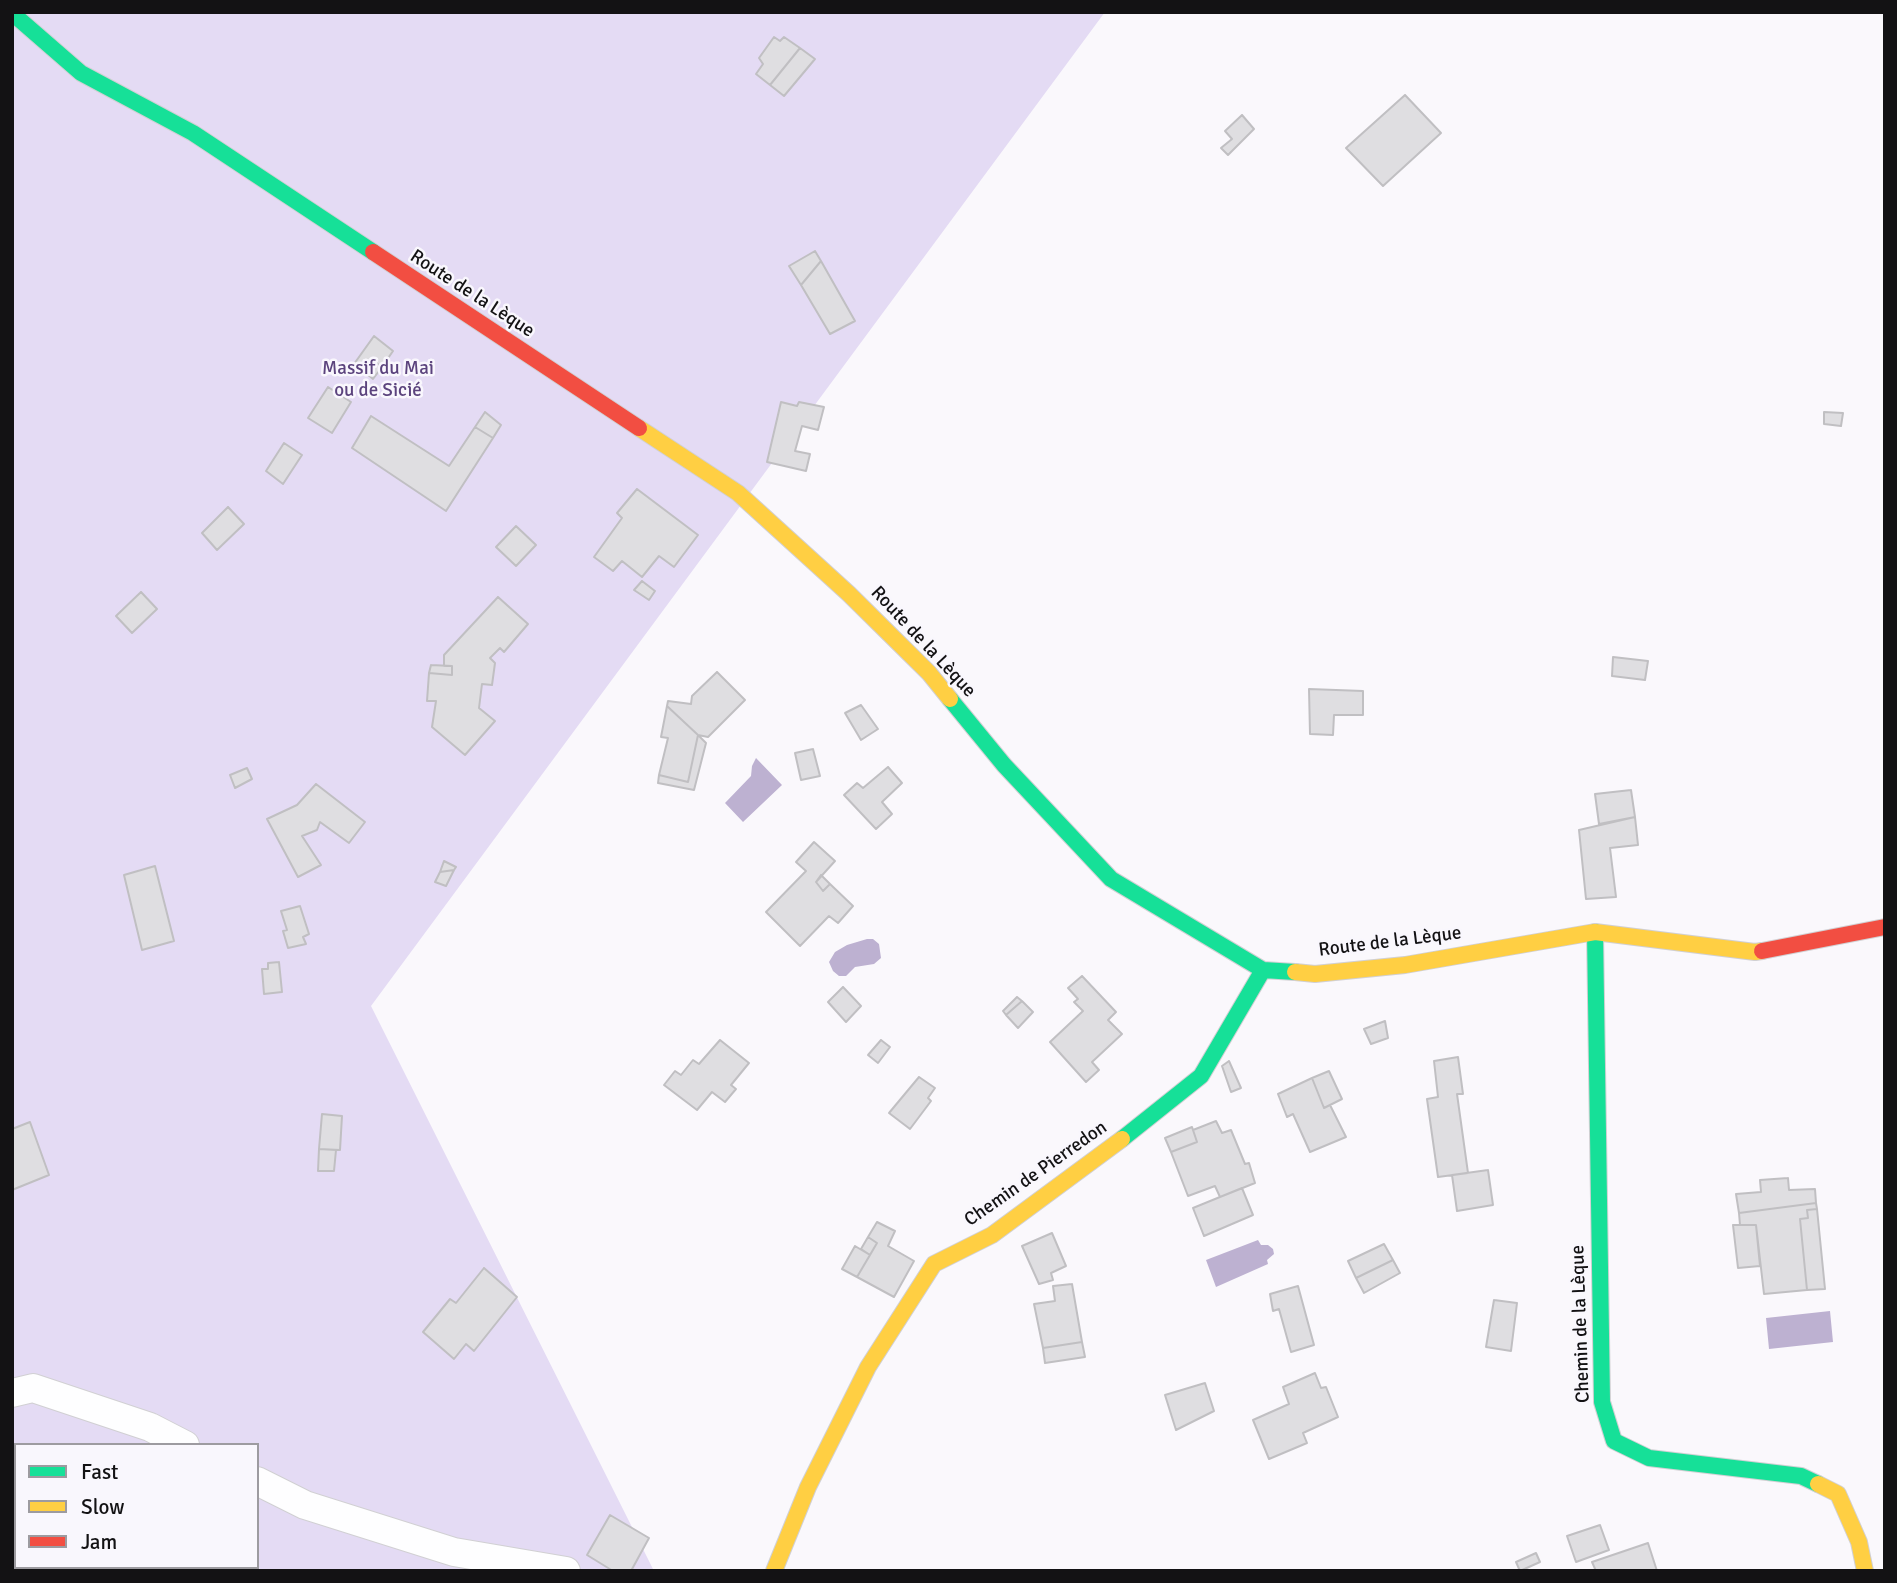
<!DOCTYPE html>
<html>
<head>
<meta charset="utf-8">
<style>
	body { margin:0 }
	#map { position:relative; width:1897px; height:1583px; overflow:hidden; background:#faf8fc; font-family:Signika,sans-serif }
	canvas { display:block }
	.frame { position:absolute; inset:0; border:14px solid #131214; pointer-events:none }
	.legend { position:absolute; left:14px; top:1443px; width:245px; height:126px; box-sizing:border-box; background:#f9f7fd; border:2px solid #9d9ba0; margin:0; padding:9px 12px; list-style:none; font-size:21px; color:#131214 }
	.legend li { display:flex; align-items:center; gap:14px; height:35px }
	.legend b { width:35px; border:2px solid #9d9ba0 }
</style>
</head>
<body>
<div id="map">
<canvas width="1897" height="1583"></canvas>
<div class="frame"></div>
<ul class="legend">
<li><b style="height:9px;background:#16e098"></b>Fast</li>
<li><b style="height:9px;background:#ffcf43"></b>Slow</li>
<li><b style="height:9px;background:#f24e42"></b>Jam</li>
</ul>
</div>
<script>
const c = document.querySelector('canvas').getContext('2d');
c.lineJoin = 'round';
function paint(path, color) { c.fillStyle = color; c.fill(path, 'evenodd'); }
const shape = rows => new Path2D(rows.map(r => 'M' + r).join(''));
function strokePath(path, color, width, dash) { c.strokeStyle = color; c.lineWidth = width; c.lineCap = dash ? 'butt' : 'round'; c.setLineDash(dash || []); c.stroke(path); }
function drawText(font, color, halo, rows, align = 'center') {
  c.font = font + ' Signika,sans-serif'; c.lineWidth = 5; c.setLineDash([]); c.textBaseline = 'middle'; c.strokeStyle = halo; c.fillStyle = color; for (const [text, x, y, turn = 0] of rows) {
    c.save(); c.translate(x, y); c.rotate((+turn || 0) * Math.PI / 180); c.textAlign = isNaN(turn) ? turn : align; if (halo) c.strokeText(text, 0, 0); c.fillText(text, 0, 0); c.restore();
  }
}
const green = shape([
	[12,12,1105,12,371,1006,654,1571,12,1571],
	[16,1445,257,1445,257,1567,16,1567]
]);
const water = shape([
	[756,758,782,785,743,822,725,803,751,776,752,766],
	[867,939,873,939,879,944,881,958,874,964,855,967,846,976,839,976,833,971,829,962,835,952,847,945],
	[1258,1240,1261,1245,1268,1245,1273,1249,1274,1254,1267,1260,1268,1264,1216,1287,1206,1260],
	[1830,1311,1833,1342,1769,1349,1766,1318]
]);
const building = shape([
	[774,37,780,41,784,37,800,48,770,85,756,74,763,64,759,58,774,37],
	[800,48,815,59,784,96,770,85,800,48],
	[1405,95,1441,133,1383,186,1346,148,1405,95],
	[1242,115,1254,129,1228,155,1221,148,1232,139,1225,131,1242,115],
	[815,251,821,261,801,285,789,266,815,251],
	[821,261,855,321,830,334,801,285,821,261],
	[374,336,393,351,382,367,375,362,367,374,354,364,374,336],
	[375,362,382,367,373,379,367,374,375,362],
	[328,387,351,402,332,433,308,418,328,387],
	[781,402,797,406,799,402,824,407,818,430,802,426,795,451,810,454,806,471,767,462,781,402],
	[485,412,501,425,493,438,475,427,485,412],
	[1824,412,1843,413,1841,426,1824,424,1824,412],
	[371,416,449,466,475,427,493,438,446,511,352,448,371,416],
	[284,443,302,455,283,484,266,471,284,443],
	[637,489,698,535,674,567,659,556,642,577,622,561,613,571,594,557,622,518,617,513,637,489],
	[228,507,244,524,217,550,202,533,228,507],
	[516,526,536,545,516,566,496,547,516,526],
	[642,581,655,591,649,600,634,590,642,581],
	[141,592,157,609,132,633,116,616,141,592],
	[498,597,528,624,504,652,500,648,490,658,495,663,492,685,482,684,479,708,495,721,465,755,432,727,436,701,427,701,429,673,452,675,452,666,444,666,444,655,498,597],
	[1613,657,1648,661,1645,680,1612,676,1613,657],
	[431,665,452,666,452,675,429,673,431,665],
	[717,672,745,700,708,737,698,735,667,706,668,701,691,704,692,696,717,672],
	[1309,689,1363,691,1363,715,1334,715,1333,735,1310,734,1309,689],
	[861,705,878,729,861,740,845,713,861,705],
	[667,706,698,735,688,782,659,775,668,738,661,737,667,706],
	[698,735,706,743,694,790,658,783,659,775,688,782,698,735],
	[813,749,820,776,801,780,795,753,813,749],
	[888,767,902,783,882,802,892,814,876,829,844,795,857,783,863,788,888,767],
	[247,768,252,779,235,788,230,775,247,768],
	[316,784,365,822,349,843,320,822,317,830,302,836,321,865,298,877,267,819,297,805,316,784],
	[1631,790,1635,817,1599,824,1595,794,1631,790],
	[1635,817,1638,845,1610,848,1616,897,1586,899,1579,830,1635,817],
	[814,842,835,861,816,882,823,891,830,884,853,906,838,923,829,916,800,946,766,912,806,871,796,862,814,842],
	[444,861,456,867,454,870,440,872,444,861],
	[155,866,174,941,142,950,124,875,155,866],
	[454,870,446,886,435,882,440,872,454,870],
	[821,875,830,884,823,891,816,882,821,875],
	[300,906,309,934,303,937,306,944,288,948,283,931,287,930,281,911,300,906],
	[279,962,282,992,264,994,262,969,268,969,268,963,279,962],
	[1082,976,1116,1012,1108,1020,1122,1034,1092,1062,1099,1070,1086,1082,1050,1042,1083,1011,1074,1002,1078,999,1068,988,1082,976],
	[843,987,861,1006,846,1022,828,1002,843,987],
	[1017,997,1022,1001,1006,1015,1003,1011,1017,997],
	[1022,1001,1033,1012,1018,1028,1006,1015,1022,1001],
	[1385,1021,1388,1038,1371,1044,1364,1029,1385,1021],
	[720,1040,749,1063,731,1085,736,1089,725,1102,712,1092,697,1110,664,1085,675,1071,681,1075,693,1060,699,1064,720,1040],
	[881,1040,890,1047,878,1063,868,1055,881,1040],
	[1458,1057,1463,1094,1457,1094,1468,1173,1438,1177,1427,1099,1438,1097,1434,1061,1458,1057],
	[1229,1061,1241,1088,1231,1092,1222,1066,1229,1061],
	[1329,1071,1342,1099,1324,1108,1312,1078,1329,1071],
	[919,1077,935,1088,928,1098,931,1101,910,1129,889,1113,919,1077],
	[1312,1078,1324,1108,1330,1105,1346,1137,1310,1152,1293,1114,1287,1117,1278,1094,1312,1078],
	[322,1114,342,1116,340,1150,319,1149,322,1114],
	[1216,1121,1222,1133,1231,1130,1245,1164,1249,1163,1255,1183,1220,1197,1215,1186,1188,1196,1171,1152,1197,1142,1193,1130,1216,1121],
	[30,1122,49,1175,12,1190,12,1129,30,1122],
	[1192,1127,1197,1142,1171,1152,1165,1138,1192,1127],
	[319,1149,336,1150,334,1171,318,1171,319,1149],
	[1488,1170,1493,1205,1457,1211,1452,1175,1488,1170],
	[1788,1178,1789,1190,1815,1189,1816,1203,1739,1213,1736,1194,1761,1192,1760,1180,1788,1178],
	[1242,1188,1253,1215,1204,1236,1193,1208,1242,1188],
	[1816,1203,1817,1209,1807,1210,1808,1218,1800,1219,1807,1290,1764,1294,1756,1225,1740,1225,1739,1213,1816,1203],
	[1817,1209,1825,1289,1807,1290,1800,1219,1808,1218,1807,1210,1817,1209],
	[877,1222,895,1231,888,1246,914,1261,894,1297,857,1277,877,1243,868,1237,877,1222],
	[1733,1225,1756,1225,1760,1266,1738,1268,1733,1225],
	[1052,1233,1066,1266,1051,1273,1053,1280,1039,1284,1022,1246,1052,1233],
	[868,1237,877,1243,870,1255,861,1249,868,1237],
	[1384,1244,1393,1260,1356,1278,1348,1261,1384,1244],
	[855,1246,870,1255,857,1277,842,1269,855,1246],
	[1393,1260,1400,1273,1364,1293,1356,1278,1393,1260],
	[484,1268,517,1297,474,1351,466,1344,454,1359,423,1332,450,1299,456,1303,484,1268],
	[1072,1284,1082,1342,1043,1348,1034,1304,1055,1301,1053,1286,1072,1284],
	[1298,1286,1314,1345,1291,1352,1279,1309,1273,1311,1270,1294,1298,1286],
	[1494,1300,1517,1303,1511,1351,1486,1347,1494,1300],
	[1082,1342,1085,1357,1045,1363,1043,1348,1082,1342],
	[1315,1373,1321,1388,1326,1387,1338,1417,1303,1433,1307,1443,1269,1459,1253,1420,1289,1404,1283,1387,1315,1373],
	[1205,1383,1214,1411,1176,1430,1165,1395,1205,1383],
	[610,1515,649,1538,631,1571,613,1571,587,1555,610,1515],
	[1600,1525,1609,1550,1576,1562,1567,1536,1600,1525],
	[1648,1543,1657,1571,1596,1571,1592,1562,1648,1543],
	[1536,1553,1540,1562,1520,1571,1516,1562,1536,1553]
]);
const street = shape([
	[12,1393,33,1388,150,1427,185,1445],
	[257,1481,305,1505,454,1552,566,1571]
]);
const fast = shape([
	[12,13,81,73,193,133,373,252],
	[950,699,1004,765,1111,879,1263,970,1295,972],
	[1595,932,1602,1402,1614,1441,1649,1458,1801,1476,1818,1484],
	[1122,1139,1201,1076,1263,970]
]);
const slow = shape([
	[639,428,738,493,849,594,929,673,950,699],
	[1295,972,1315,974,1405,965,1595,932,1755,952,1762,951],
	[1818,1484,1838,1494,1859,1542,1865,1571],
	[774,1571,808,1487,868,1367,934,1264,992,1235,1122,1139]
]);
const jam = shape([
	[373,252,639,428],
	[1762,951,1885,927]
]);
const streetNames = [
	["Route de la Lèque",472,294,33],
	["Route de la Lèque",923,642,47],
	["Route de la Lèque",1390,942,-7],
	["Chemin de Pierredon",1036,1174,-35],
	["Chemin de la Lèque",1581,1324,-92]
];
const parkNames = [
	["Massif du Mai",378,369],
	["ou de Sicié",378,391]
];
paint(green, '#e4dbf4');
paint(water, '#bdb1d1');
paint(building, '#dfdee1');
strokePath(building, '#c0bfc2', 2);
strokePath(street, '#d1d0d3', 30);
strokePath(fast, '#d1d0d3', 18);
strokePath(slow, '#d1d0d3', 18);
strokePath(jam, '#d1d0d3', 18);
strokePath(street, '#fefeff', 28);
strokePath(fast, '#16e098', 16);
strokePath(slow, '#ffcf43', 16);
strokePath(jam, '#f24e42', 16);
drawText('19px', '#131214', '#f9f7fd', streetNames);
drawText('19px', '#5b437d', '#f9f7fd', parkNames);
</script>
</body>
</html>
